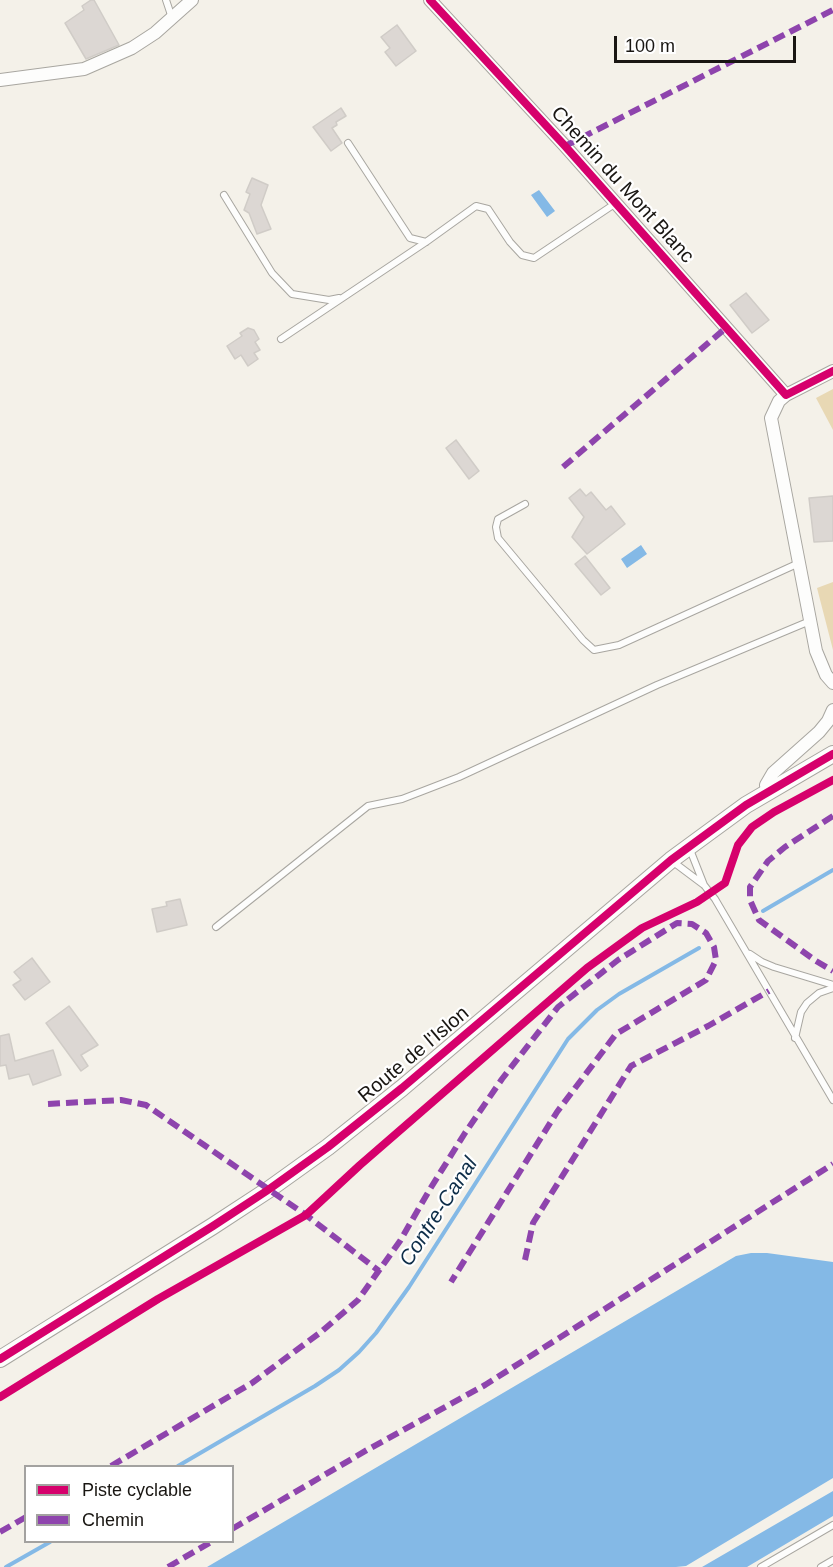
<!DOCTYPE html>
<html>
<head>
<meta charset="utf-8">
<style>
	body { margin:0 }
	#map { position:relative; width:833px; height:1567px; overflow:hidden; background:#f4f1e9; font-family:Arial,sans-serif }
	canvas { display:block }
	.legend { position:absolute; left:24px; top:1465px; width:210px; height:78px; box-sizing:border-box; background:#fff; border:2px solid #a3a2a0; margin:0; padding:8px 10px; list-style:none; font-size:18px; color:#191612 }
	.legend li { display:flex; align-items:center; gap:12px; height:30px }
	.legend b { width:30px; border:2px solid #a3a2a0 }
	.scale { position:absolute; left:614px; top:36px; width:182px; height:27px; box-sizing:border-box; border:3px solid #191612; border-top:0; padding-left:8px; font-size:18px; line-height:21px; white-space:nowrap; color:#191612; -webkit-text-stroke:4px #fff; paint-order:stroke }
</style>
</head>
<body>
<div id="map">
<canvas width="833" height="1567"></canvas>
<ul class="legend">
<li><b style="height:8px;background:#d6006c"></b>Piste cyclable</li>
<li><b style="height:8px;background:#8e44ad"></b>Chemin</li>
</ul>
<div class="scale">100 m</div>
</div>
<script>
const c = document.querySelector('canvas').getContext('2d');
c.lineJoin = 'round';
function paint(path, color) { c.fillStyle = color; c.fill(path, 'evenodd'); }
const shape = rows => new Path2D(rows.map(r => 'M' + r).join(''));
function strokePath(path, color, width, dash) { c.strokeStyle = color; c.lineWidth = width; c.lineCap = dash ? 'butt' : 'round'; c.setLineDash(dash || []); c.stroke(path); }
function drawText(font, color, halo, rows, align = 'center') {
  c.font = font + ' Arial,sans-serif'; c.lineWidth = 4.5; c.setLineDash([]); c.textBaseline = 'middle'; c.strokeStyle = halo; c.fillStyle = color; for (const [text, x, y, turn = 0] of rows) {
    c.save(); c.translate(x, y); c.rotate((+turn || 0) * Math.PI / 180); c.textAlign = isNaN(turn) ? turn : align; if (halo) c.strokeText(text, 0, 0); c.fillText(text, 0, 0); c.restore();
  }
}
const green = shape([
	[833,389,833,430,816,398],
	[833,582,833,650,817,588]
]);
const water = shape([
	[539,190,555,211,547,217,531,195],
	[641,545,647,554,627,568,621,559],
	[751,1253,767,1253,833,1262,833,1478,711,1551,686,1566,676,1567,207,1567,736,1256],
	[833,1491,833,1516,747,1567,702,1567]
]);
const stream = shape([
	[763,911,833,870],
	[178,1466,315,1386,339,1370,359,1352,376,1333,409,1287,568,1039,597,1010,619,994,699,948],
	[6,1567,50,1542]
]);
const building = shape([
	[91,0,94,0,119,45,86,59,65,23,84,10,82,6,91,0],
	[397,25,416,51,396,66,385,52,390,48,381,37,397,25],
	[341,108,346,116,336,122,337,125,332,128,342,143,331,151,313,127,341,108],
	[252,178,268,185,261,205,271,229,257,234,249,213,244,210,250,194,246,192,252,178],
	[746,293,769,320,752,333,730,305,746,293],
	[248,328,254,330,259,339,255,342,260,350,254,353,258,359,248,366,241,355,235,359,227,346,242,336,240,333,248,328],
	[456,440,479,471,469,479,446,448,456,440],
	[580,489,586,496,591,492,606,510,611,506,625,524,587,554,572,537,584,517,569,498,580,489],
	[833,496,833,541,814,542,809,498,833,496],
	[585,556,610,588,601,595,575,564,585,556],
	[180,899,187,925,157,932,152,909,167,906,166,902,180,899],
	[32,958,50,982,25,1000,13,985,21,980,14,972,32,958],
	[69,1006,98,1045,81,1055,88,1066,81,1071,46,1023,69,1006],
	[9,1034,15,1061,53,1050,61,1075,33,1085,29,1074,9,1079,6,1065,0,1066,0,1036,9,1034]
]);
const lane = shape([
	[166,0,172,18],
	[348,143,410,238,426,242],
	[224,195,272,273,292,294,329,300,339,298],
	[281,339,426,242,476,206,488,209,510,242,522,255,534,258,616,203],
	[525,504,498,519,496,527,498,538,583,640,594,650,619,645,799,563],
	[689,847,704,885],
	[672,861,704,885,715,899,833,1100],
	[216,927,368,806,402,799,459,777,657,685,810,621],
	[750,954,762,962,774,967,833,985],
	[795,1038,801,1012,807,1003,819,993,833,988],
	[761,1567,833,1525],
	[821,1567,833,1560]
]);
const street = shape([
	[430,0,565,146,786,395],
	[0,80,84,69,132,48,155,33,192,0],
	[833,371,786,395,779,401,771,418,816,651,826,675,833,683],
	[767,792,766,785,773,773,819,732,828,721,833,710]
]);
const secondary = shape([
	[0,1359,213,1226,268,1190,328,1147,402,1088,671,860,746,805,833,754]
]);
const quiet = shape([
	[565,146,833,10],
	[563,467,727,327],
	[833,816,785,847,768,861,750,887,750,900,759,920,816,961,833,971],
	[48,1104,121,1100,146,1105,306,1215,379,1271],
	[525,1260,533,1223,631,1066,708,1026,769,991],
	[111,1466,252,1383,321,1332,358,1300,400,1241,430,1189,465,1133,502,1079,558,1007,618,960,677,923,692,924,706,933,714,947,716,960,706,980,616,1034,557,1112,451,1282],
	[232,1529,367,1450,485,1385,833,1164],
	[0,1532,26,1517],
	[168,1567,211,1542]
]);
const cycleway = shape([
	[430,0,565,146,786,395,833,371],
	[0,1359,213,1226,268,1190,328,1147,402,1088,671,860,746,805,833,754],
	[0,1397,158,1299,306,1215,360,1165,587,968,642,928,697,902,725,883,738,845,752,827,774,812,833,780]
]);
const streetNames = [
	["Chemin du Mont Blanc",622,185,48],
	["Route de l'Islon",414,1055,-40]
];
const waterNames = [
	["Contre-Canal",439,1212,-57]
];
paint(green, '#e8d8b4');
paint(water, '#84b9e6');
strokePath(stream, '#84b9e6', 4);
paint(building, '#dcd7d3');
strokePath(building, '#d0ccc7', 1.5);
strokePath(lane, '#a8a6a0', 8);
strokePath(street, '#a8a6a0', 14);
strokePath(secondary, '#a8a6a0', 18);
strokePath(lane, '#fdfdfc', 6);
strokePath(street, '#fdfdfc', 12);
strokePath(secondary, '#fdfdfc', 16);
strokePath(quiet, '#8e44ad', 6, [12, 6]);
strokePath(cycleway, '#d6006c', 8);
drawText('20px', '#191612', '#fff', streetNames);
drawText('italic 21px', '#0e2e49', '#fff', waterNames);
</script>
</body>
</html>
